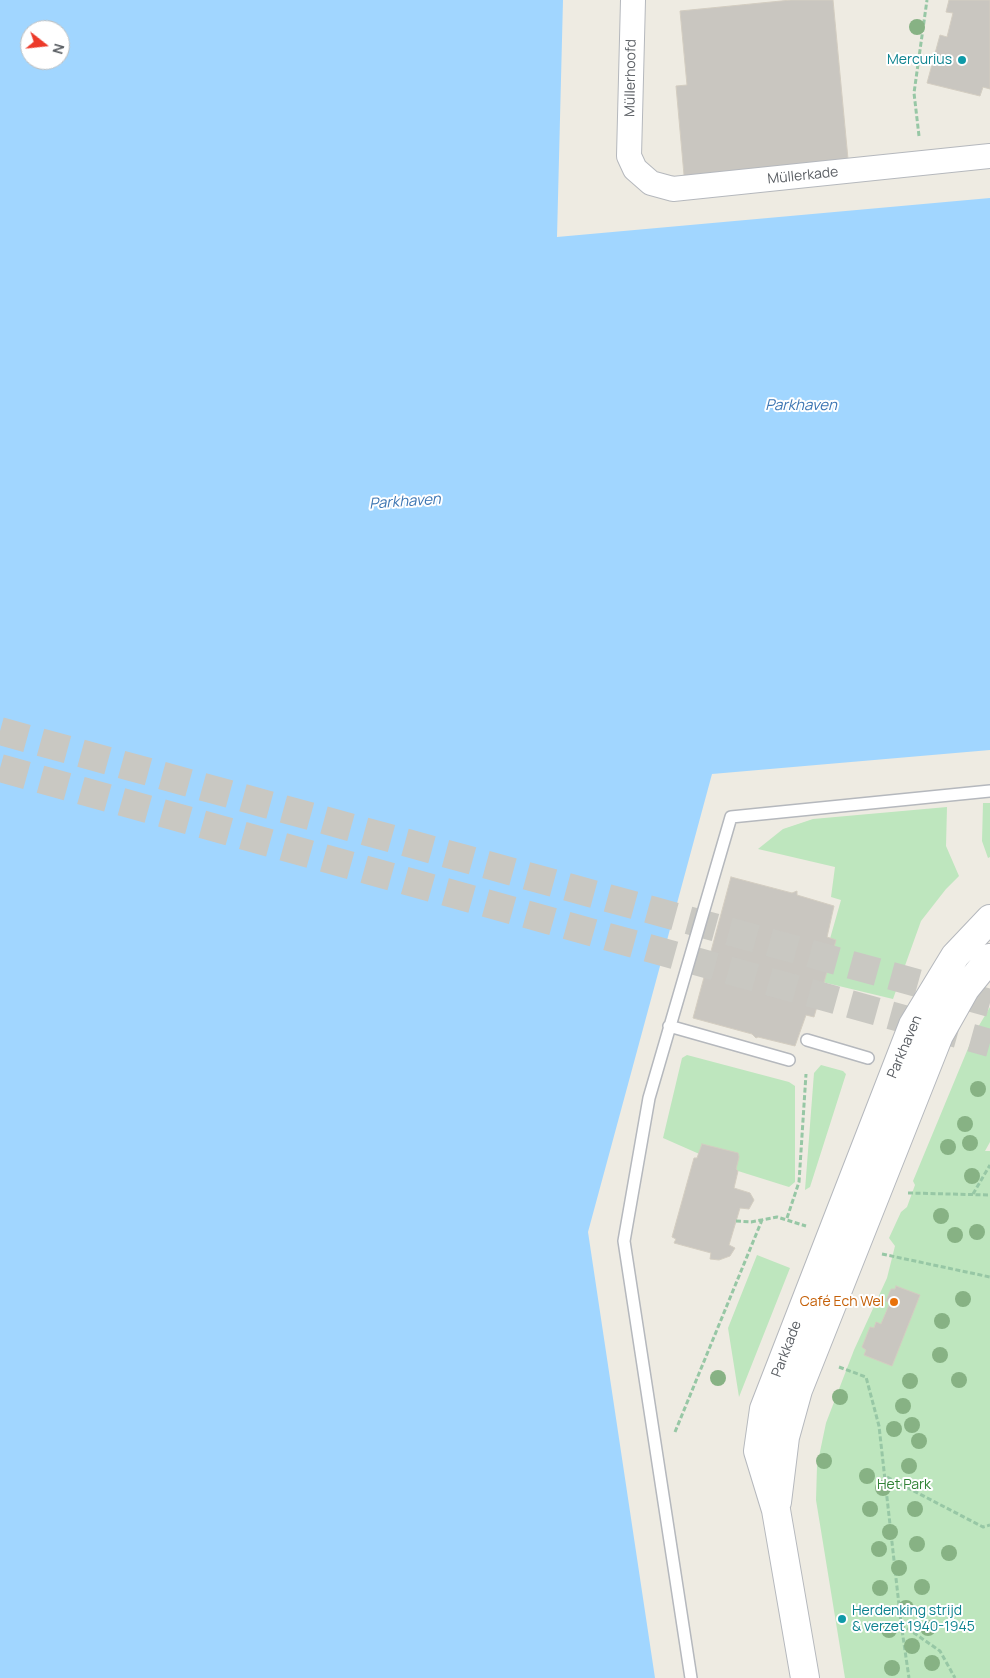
<!DOCTYPE html>
<html>
<head>
<meta charset="utf-8">
<style>
	body { margin:0 }
	#map { position:relative; width:990px; height:1678px; overflow:hidden; background:#eeebe2; font-family:Manrope,sans-serif }
	canvas { display:block }
	.north { position:absolute; left:20px; top:20px; width:50px; height:50px; box-sizing:border-box; background:#fff; border:1px solid #bdbfc1; border-radius:50%; rotate:106deg; font-size:14px; font-weight:700; line-height:20px; text-align:center; color:#5b5f64 }
	.north::after { content:''; display:block; margin:auto; width:18px; height:22px; background:#ec3a2a; clip-path:polygon(50% 0,100% 100%,50% 72%,0 100%) }
</style>
</head>
<body>
<div id="map">
<canvas width="990" height="1678"></canvas>
<div class="north">N</div>
</div>
<script>
const c = document.querySelector('canvas').getContext('2d');
c.lineJoin = 'round';
function paint(path, color) { c.fillStyle = color; c.fill(path, 'evenodd'); }
const shape = rows => new Path2D(rows.map(r => 'M' + r).join(''));
function strokePath(path, color, width, dash) { c.strokeStyle = color; c.lineWidth = width; c.lineCap = dash ? 'butt' : 'round'; c.setLineDash(dash || []); c.stroke(path); }
function drawText(font, color, halo, rows, align = 'center') {
  c.font = font + ' Manrope,sans-serif'; c.lineWidth = 4; c.setLineDash([]); c.textBaseline = 'middle'; c.strokeStyle = halo; c.fillStyle = color; for (const [text, x, y, turn = 0] of rows) {
    c.save(); c.translate(x, y); c.rotate((+turn || 0) * Math.PI / 180); c.textAlign = isNaN(turn) ? turn : align; if (halo) c.strokeText(text, 0, 0); c.fillText(text, 0, 0); c.restore();
  }
}
const green = shape([
	[983,803,990,803,990,857,988,858,982,841],
	[947,807,946,846,959,876,946,889,921,921,893,999,818,981,841,900,831,897,835,867,758,849,783,829,813,819],
	[990,1007,990,1142,985,1151,990,1151,990,1678,845,1678,816,1500,817,1466,826,1423,854,1350,887,1278,895,1246,889,1238,901,1212,907,1207,915,1185,913,1181,974,1034],
	[687,1055,789,1082,795,1086,795,1182,789,1187,738,1171,663,1138,682,1058],
	[821,1065,843,1071,846,1074,810,1187,805,1190,814,1073],
	[757,1255,790,1268,739,1397,728,1328]
]);
const water = shape([
	[0,0,563,0,557,237,990,198,990,750,712,774,588,1232,655,1678,0,1678],
	[30,30,60,30,60,60,30,60]
]);
const building = shape([
	[791,0,833,0,848,159,805,163,806,174,685,186,676,86,687,85,680,11,791,0],
	[949,0,990,0,990,89,983,87,980,96,927,83,940,35,947,37,953,13,946,12,949,0],
	[731,877,792,893,797,891,797,895,834,906,827,937,836,940,814,1017,806,1015,795,1046,758,1037,756,1038,752,1034,693,1018,731,877],
	[702,1144,738,1153,739,1157,736,1169,738,1171,734,1188,750,1193,754,1200,749,1209,740,1208,729,1245,735,1248,730,1256,719,1260,710,1259,711,1253,674,1243,676,1239,672,1237,694,1158,697,1158,702,1144],
	[896,1286,920,1295,892,1366,864,1355,866,1350,862,1347,870,1327,874,1328,876,1322,881,1324,890,1303,886,1301,891,1289,895,1289,896,1286]
]);
const trunkTunnel = shape([
	[0,731,990,1003],
	[0,768,990,1043]
]);
const path = shape([
	[919,136,914,93,927,0],
	[908,1193,990,1195],
	[973,1194,990,1165],
	[787,1218,799,1182,806,1074],
	[736,1221,751,1222,777,1217,806,1226],
	[882,1254,990,1277],
	[839,1367,866,1377,879,1426,901,1623,909,1678],
	[675,1432,762,1220],
	[887,1477,983,1527,990,1525],
	[901,1624,940,1651,955,1678]
]);
const service = shape([
	[669,1026,789,1060],
	[807,1040,868,1058],
	[691,1678,624,1241,649,1098,731,817,990,791]
]);
const minor = shape([
	[633,0,629,156,635,169,651,183,673,189,990,156]
]);
const tertiary = shape([
	[777,1502,785,1437,798,1390,939,1035,965,989,990,958],
	[805,1678,776,1510,758,1451,764,1409,913,1025,955,956,990,919]
]);
const trees = [
	[917,27],
	[978,1089],
	[965,1124],
	[970,1143],
	[948,1147],
	[972,1176],
	[941,1216],
	[977,1232],
	[955,1235],
	[963,1299],
	[942,1321],
	[940,1355],
	[718,1378],
	[959,1380],
	[910,1381],
	[840,1397],
	[903,1406],
	[912,1425],
	[894,1429],
	[919,1441],
	[824,1461],
	[909,1466],
	[867,1476],
	[883,1488],
	[870,1509],
	[915,1509],
	[890,1532],
	[917,1544],
	[879,1549],
	[949,1553],
	[899,1568],
	[922,1587],
	[880,1588],
	[906,1608],
	[928,1628],
	[889,1630],
	[912,1646],
	[932,1663],
	[892,1668]
];
const markers = [
	[962,60,5,"#0f9aa8"],
	[894,1302,5,"#e8710a"],
	[842,1619,5,"#0f9aa8"]
];
const cultureNames = [
	["Mercurius",952,60],
	["Herdenking strijd",852,1611,"left"],
	["& verzet 1940-1945",852,1627,"left"]
];
const streetNames = [
	["Müllerhoofd",631,78,-89],
	["Müllerkade",803,176,-6],
	["Parkhaven",905,1047,-67],
	["Parkkade",787,1349,-69]
];
const foodNames = [
	["Café Ech Wel",884,1302]
];
const parkNames = [
	["Het Park",904,1485]
];
const waterNames = [
	["Parkhaven",801,406],
	["Parkhaven",405,502,-4]
];
paint(green, '#bee6be');
paint(water, '#a1d6ff');
paint(building, '#c9c6c0');
strokePath(building, '#d3cdc1', 1);
strokePath(trunkTunnel, '#c9c8c2', 28, [28, 14]);
strokePath(service, '#b5b8bd', 14);
strokePath(minor, '#b5b8bd', 26);
strokePath(tertiary, '#b5b8bd', 30);
strokePath(path, '#97c7a5', 3, [5, 2.5]);
strokePath(service, '#fff', 11);
strokePath(minor, '#fff', 24);
strokePath(tertiary, '#fff', 28);
c.fillStyle = '#87b284';
for (const [x, y] of trees) { c.beginPath(); c.arc(x, y, 8, 0, 2 * Math.PI); c.fill(); }
for (const [x, y, r, color] of markers) { const dot = new Path2D(); dot.arc(x, y, r, 0, 2 * Math.PI); c.fillStyle = color; c.fill(dot); strokePath(dot, '#fff', 2); }
drawText('14px', '#0d838f', '#fff', cultureNames, 'right');
drawText('14px', '#5b5f64', '#fff', streetNames);
drawText('14px', '#c56008', '#fff', foodNames, 'right');
drawText('14px', '#328337', '#fff', parkNames);
drawText('italic 15px', '#3d76b3', '#fff', waterNames);
</script>
</body>
</html>
